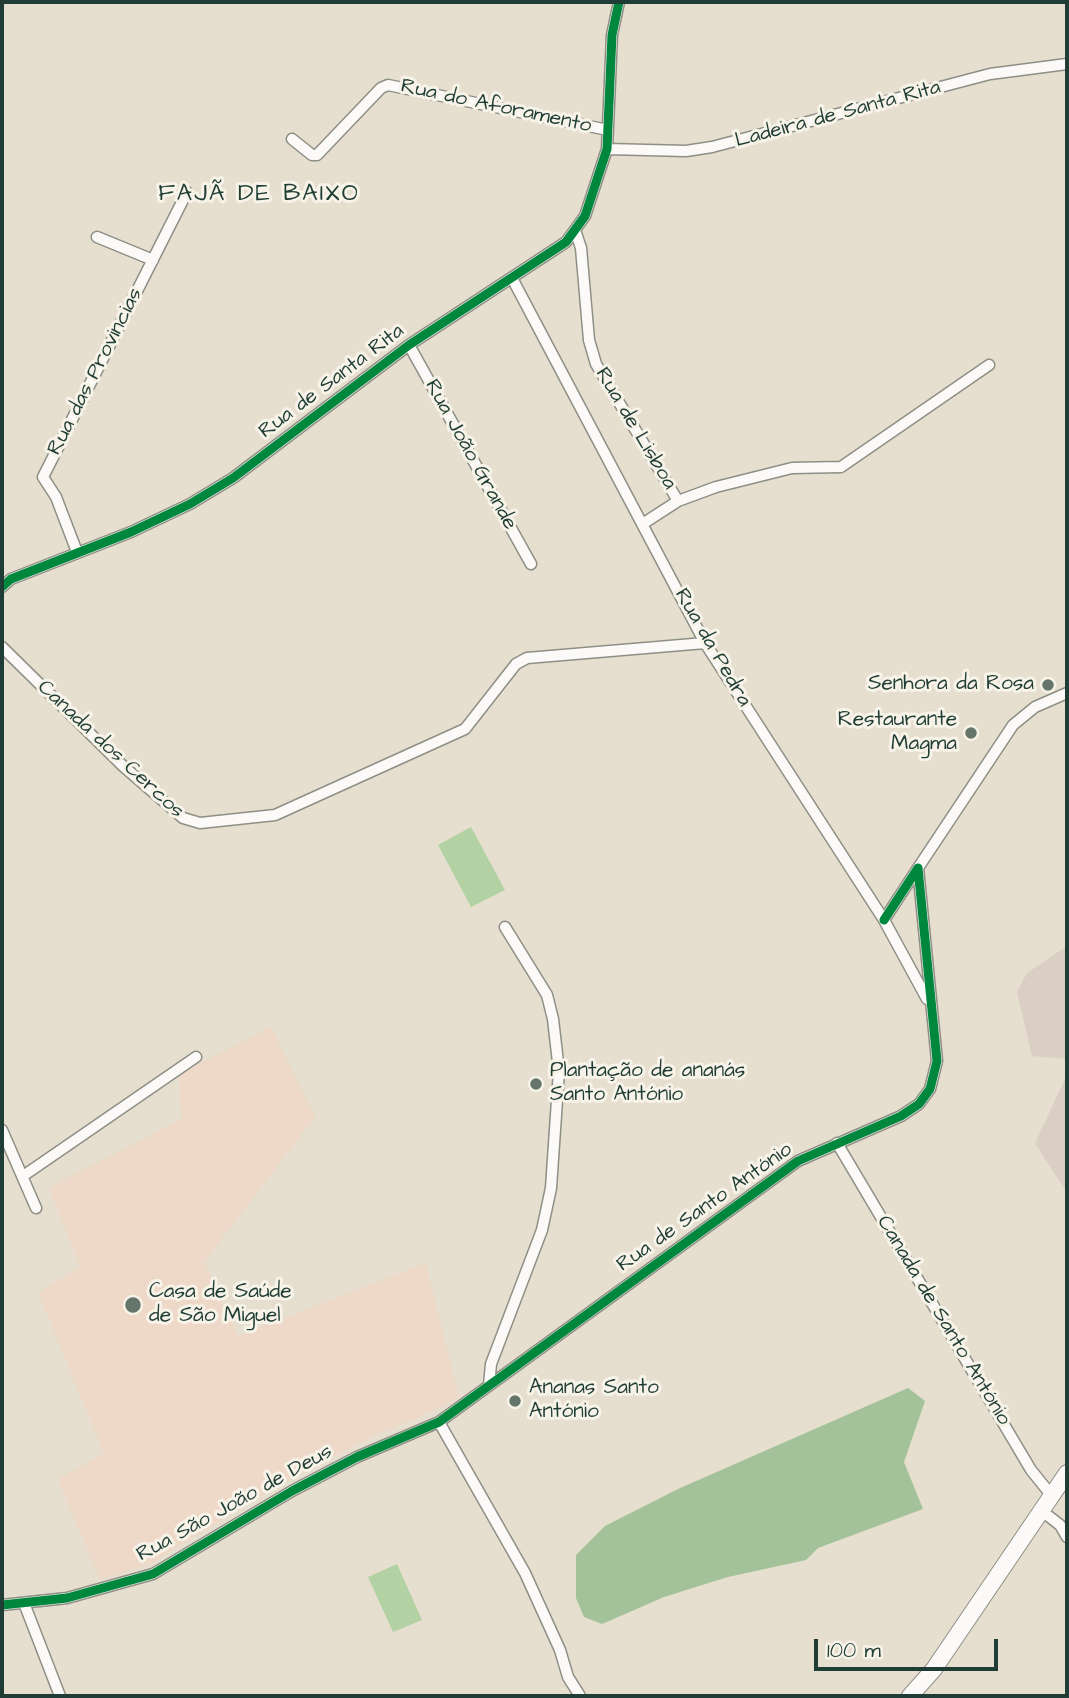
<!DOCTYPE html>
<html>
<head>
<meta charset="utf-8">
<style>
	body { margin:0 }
	#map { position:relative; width:1069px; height:1698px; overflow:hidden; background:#e6dece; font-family:"Architects Daughter",sans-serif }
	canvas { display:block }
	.frame { position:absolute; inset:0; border:4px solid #1f3d34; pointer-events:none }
	.scale { position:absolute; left:814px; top:1639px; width:184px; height:32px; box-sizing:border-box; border:4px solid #1f3d34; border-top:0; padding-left:9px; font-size:21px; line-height:24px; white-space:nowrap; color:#1f3d34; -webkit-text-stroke:5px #f7f3e8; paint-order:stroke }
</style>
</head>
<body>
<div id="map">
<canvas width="1069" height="1698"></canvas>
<div class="frame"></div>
<div class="scale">100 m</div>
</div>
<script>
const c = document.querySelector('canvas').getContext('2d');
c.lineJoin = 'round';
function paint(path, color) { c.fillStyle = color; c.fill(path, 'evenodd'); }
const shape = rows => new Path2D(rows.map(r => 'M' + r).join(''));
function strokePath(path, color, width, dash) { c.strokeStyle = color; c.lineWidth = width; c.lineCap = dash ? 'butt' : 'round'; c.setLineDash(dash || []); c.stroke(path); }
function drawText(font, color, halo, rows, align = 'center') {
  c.font = font + ' "Architects Daughter",sans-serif'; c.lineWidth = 6; c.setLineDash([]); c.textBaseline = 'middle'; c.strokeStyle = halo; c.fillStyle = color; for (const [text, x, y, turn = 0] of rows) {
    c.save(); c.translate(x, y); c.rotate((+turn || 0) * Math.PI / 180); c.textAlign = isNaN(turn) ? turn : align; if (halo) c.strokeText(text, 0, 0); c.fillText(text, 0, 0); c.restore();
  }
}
const built = shape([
	[271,1027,315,1117,204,1262,238,1336,426,1263,459,1396,440,1408,380,1433,291,1478,152,1563,100,1580,58,1479,104,1454,40,1297,40,1292,80,1267,49,1188,182,1119,178,1075]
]);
const industrial = shape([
	[1067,946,1067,1059,1032,1056,1017,992,1027,973],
	[1067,1075,1067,1193,1035,1143]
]);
const green = shape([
	[471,827,505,890,471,907,438,845],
	[397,1564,422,1620,393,1632,368,1577]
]);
const forest = shape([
	[908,1388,925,1401,904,1462,923,1509,818,1548,806,1560,728,1577,664,1597,602,1624,584,1617,576,1598,576,1555,605,1526,678,1489]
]);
const minor = shape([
	[292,139,312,155,317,155,381,88,388,85,608,130],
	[607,149,686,151,712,147,990,74,1067,64],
	[576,233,581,248,589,340,596,364,678,501],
	[97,237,153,260],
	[513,280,705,643,884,920,927,999],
	[409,345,531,564],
	[644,523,678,501,716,487,792,468,841,467,989,365],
	[77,552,56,497,43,477,187,192],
	[2,587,11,579,131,532,190,504,233,478,409,345,566,242,585,216,607,149,612,35,619,2],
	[2,647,123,766,183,818,200,823,275,815,465,729,516,664,527,658,705,643],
	[918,868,1013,725,1035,707,1067,693],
	[2,1130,36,1208],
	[837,1143,1031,1470,1052,1496],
	[23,1176,196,1057],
	[489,1385,491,1364,542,1230,551,1188,559,1071,553,1019,547,995,505,927],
	[439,1422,525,1573,560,1650,568,1677,580,1696],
	[1042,1511,1060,1525,1067,1537],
	[24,1603,60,1696],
	[2,1605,67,1598,153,1574,292,1491,357,1457,439,1422,798,1161,901,1116,919,1104,930,1089,937,1061,918,868,884,920]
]);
const secondary = shape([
	[910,1696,934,1669,1067,1473]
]);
const cycleway = shape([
	[2,587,11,579,131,532,190,504,233,478,409,345,566,242,585,216,607,149,612,35,619,2],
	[2,1605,67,1598,153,1574,292,1491,357,1457,439,1422,798,1161,901,1116,919,1104,930,1089,937,1061,918,868,884,920]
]);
const markers = [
	[1048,685,7,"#65756a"],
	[971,733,7,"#65756a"],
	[536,1084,7,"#65756a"],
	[133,1305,9,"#65756a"],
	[515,1401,7,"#65756a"]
];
const streetNames = [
	["Rua do Aforamento",496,107,12],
	["Ladeira de Santa Rita",838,115,-15],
	["Rua das Provincias",96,372,-63],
	["Rua de Santa Rita",332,382,-37],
	["Rua de Lisboa",635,429,59],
	["Rua João Grande",470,455,61],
	["Rua da Pedra",712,648,60],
	["Canada dos Cercos",110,750,43],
	["Rua de Santo António",705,1208,-35],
	["Canada de Santo António",943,1321,59],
	["Rua São João de Deus",235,1504,-29]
];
const poiNames = [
	["Senhora da Rosa",1034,685,"right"],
	["Restaurante",957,721,"right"],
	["Magma",957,745,"right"],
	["Plantação de ananás",550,1072],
	["Santo António",550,1096],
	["Casa de Saúde",149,1293],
	["de São Miguel",149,1317],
	["Ananas Santo",529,1389],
	["António",529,1413]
];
const quarterNames = [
	["FAJÃ DE BAIXO",259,195]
];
paint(built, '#eed8c7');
paint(industrial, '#dacec5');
paint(green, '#b2d2a3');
paint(forest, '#a4c299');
strokePath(minor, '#8e8f85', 13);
strokePath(secondary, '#8e8f85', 18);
strokePath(minor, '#fbfaf8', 10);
strokePath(secondary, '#fbfaf8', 16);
strokePath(cycleway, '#00873e', 9);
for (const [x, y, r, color] of markers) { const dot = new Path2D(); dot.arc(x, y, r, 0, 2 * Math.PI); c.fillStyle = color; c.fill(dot); strokePath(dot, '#f7f3e8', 2.5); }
drawText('21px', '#1f3d34', '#f7f3e8', streetNames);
drawText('21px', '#1f3d34', '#f7f3e8', poiNames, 'left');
c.letterSpacing = '2px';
drawText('24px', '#1f3d34', '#f7f3e8', quarterNames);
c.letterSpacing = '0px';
</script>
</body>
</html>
